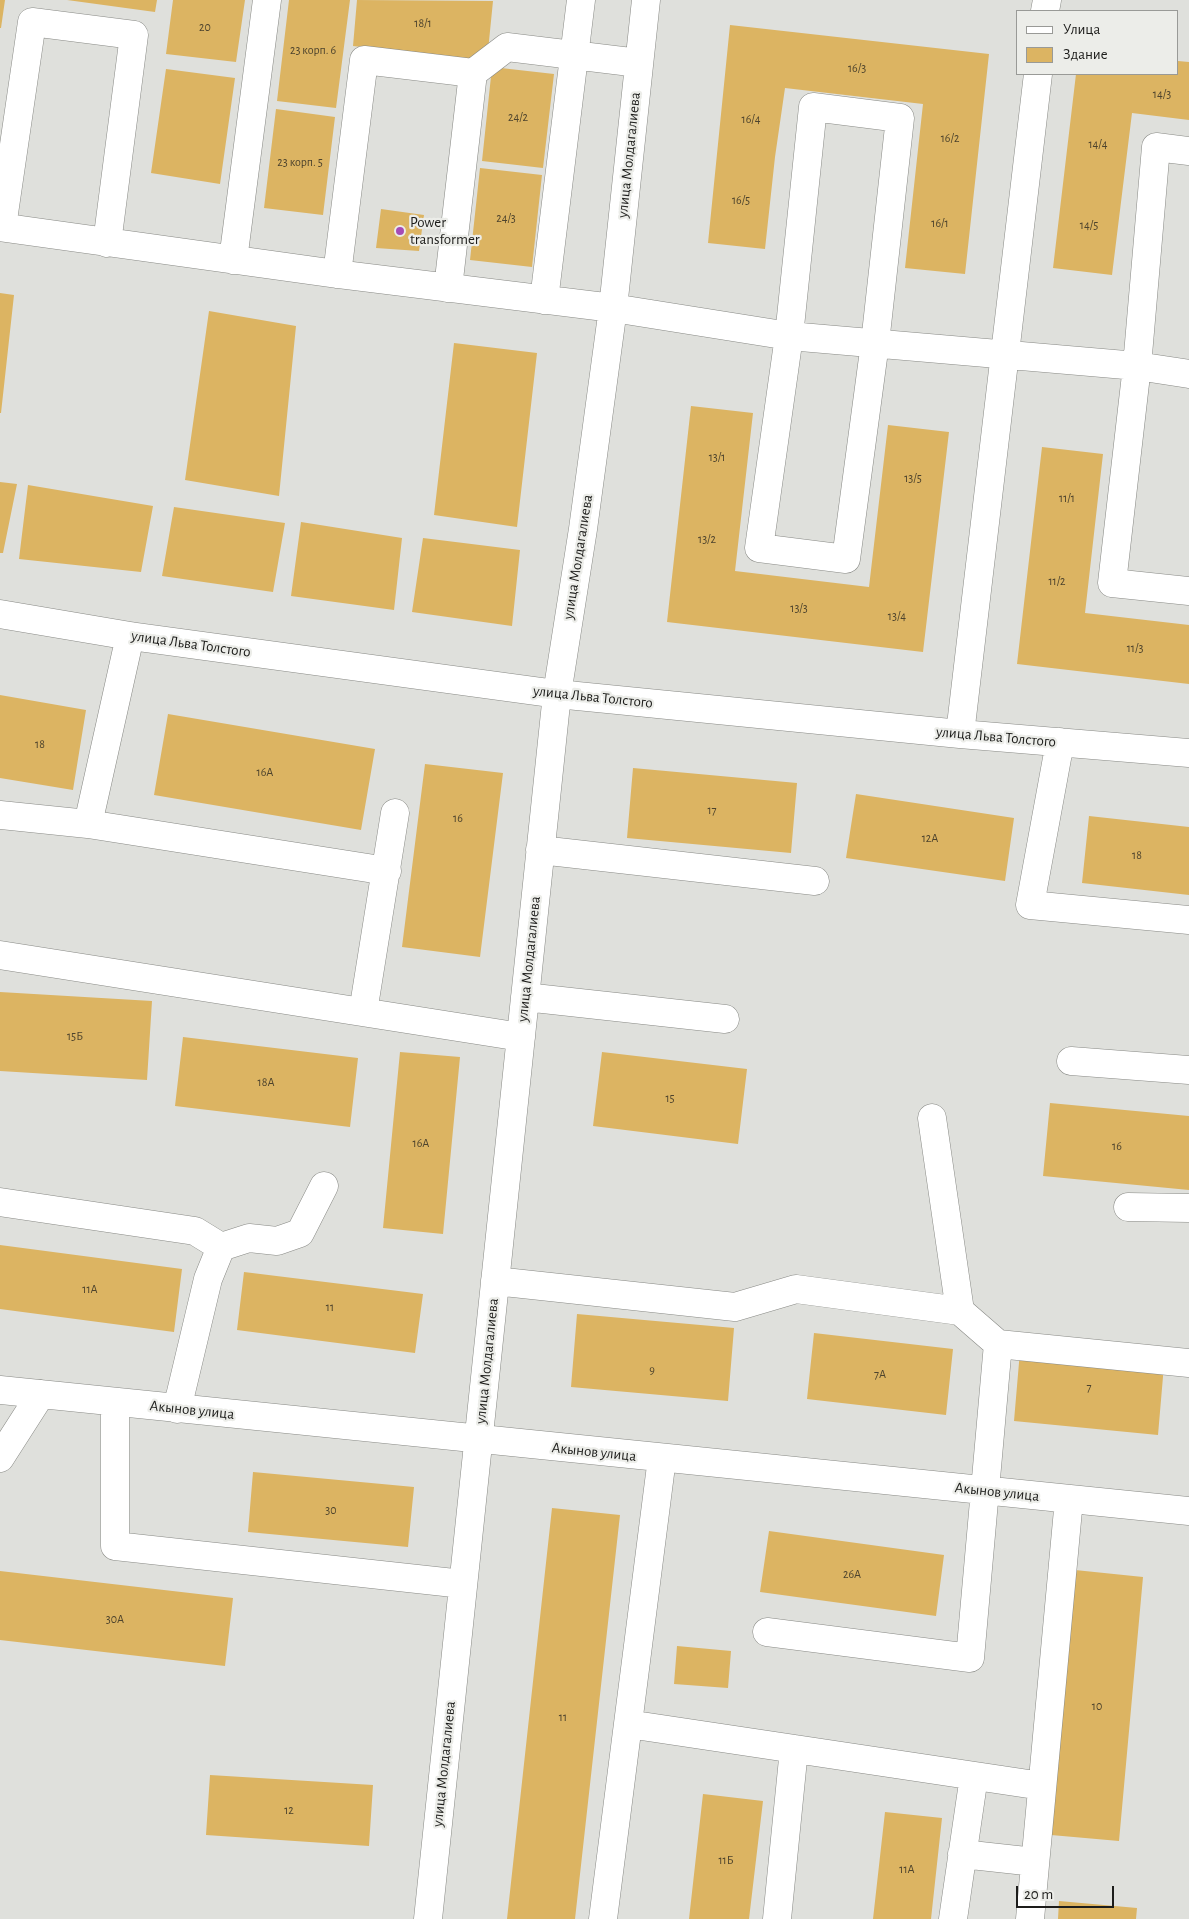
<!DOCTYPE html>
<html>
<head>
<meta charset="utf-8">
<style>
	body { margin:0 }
	#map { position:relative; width:1189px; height:1919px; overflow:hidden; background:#dfe0dc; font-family:"Alegreya Sans",sans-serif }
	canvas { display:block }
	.legend { position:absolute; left:1016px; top:10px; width:162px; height:65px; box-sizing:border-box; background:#ecede9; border:1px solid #999a97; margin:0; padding:6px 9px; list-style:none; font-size:15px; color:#1d1d1b }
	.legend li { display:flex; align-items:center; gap:10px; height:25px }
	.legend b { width:25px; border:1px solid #999a97 }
	.scale { position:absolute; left:1016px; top:1886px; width:98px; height:22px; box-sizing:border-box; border:2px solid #1d1d1b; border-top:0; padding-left:6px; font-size:15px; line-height:18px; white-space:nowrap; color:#1d1d1b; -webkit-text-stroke:4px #ecede9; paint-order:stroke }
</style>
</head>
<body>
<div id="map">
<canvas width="1189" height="1919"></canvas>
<ul class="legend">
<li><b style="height:6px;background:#fff"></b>Улица</li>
<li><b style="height:14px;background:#dcb462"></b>Здание</li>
</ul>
<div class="scale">20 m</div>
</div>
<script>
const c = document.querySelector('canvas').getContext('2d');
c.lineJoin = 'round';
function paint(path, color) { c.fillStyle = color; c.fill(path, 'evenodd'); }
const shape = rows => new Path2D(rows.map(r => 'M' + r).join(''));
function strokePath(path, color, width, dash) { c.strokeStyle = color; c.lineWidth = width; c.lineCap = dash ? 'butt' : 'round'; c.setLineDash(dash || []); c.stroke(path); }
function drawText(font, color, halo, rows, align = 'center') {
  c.font = font + ' "Alegreya Sans",sans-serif'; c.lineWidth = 4.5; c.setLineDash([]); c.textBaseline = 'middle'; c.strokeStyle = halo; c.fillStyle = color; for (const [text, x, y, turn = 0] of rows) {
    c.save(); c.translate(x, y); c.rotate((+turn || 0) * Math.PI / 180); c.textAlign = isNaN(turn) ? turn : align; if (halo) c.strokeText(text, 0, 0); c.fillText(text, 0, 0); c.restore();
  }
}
const building = shape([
	[0,0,5,0,1,28,0,28],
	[67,0,157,0,155,12],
	[173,0,245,0,236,62,166,54],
	[289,0,350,0,336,108,277,101],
	[357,0,493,1,487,61,353,46],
	[730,25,989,54,965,274,905,268,923,104,785,88,775,157,765,249,708,243],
	[1178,61,1189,62,1189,120,1132,113,1112,275,1053,268,1076,74,1178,74],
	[492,67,554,74,543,168,482,161],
	[166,69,235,78,220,184,151,173],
	[276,109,335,117,323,215,264,208],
	[480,168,542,175,532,267,470,260],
	[381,209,424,215,419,251,376,248],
	[0,293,14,295,1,413,0,413],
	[209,311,296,326,279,496,185,480],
	[454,343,537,353,517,527,434,515],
	[691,406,753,413,735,571,869,587,888,425,949,432,923,652,667,622],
	[1042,447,1103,454,1085,613,1189,625,1189,684,1017,664],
	[0,482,17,484,3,553,0,553],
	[28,485,153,506,141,572,19,559],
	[174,507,285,523,273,592,162,576],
	[301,522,402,538,394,610,291,596],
	[423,538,520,550,512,626,412,612],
	[0,695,86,710,73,790,0,778],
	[168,714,375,749,361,830,154,795],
	[425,764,503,773,480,957,402,947],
	[633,768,797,783,791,853,627,838],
	[856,794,1014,818,1005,881,846,858],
	[1089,816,1189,827,1189,895,1082,883],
	[0,992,152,1001,147,1080,0,1071],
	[183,1037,358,1058,350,1127,175,1106],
	[400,1052,460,1057,443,1234,383,1228],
	[602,1052,747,1069,738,1144,593,1126],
	[1050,1103,1189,1116,1189,1190,1043,1176],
	[0,1245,182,1269,174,1332,0,1309],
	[244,1272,423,1294,415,1353,237,1330],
	[577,1314,734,1328,728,1401,571,1387],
	[814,1333,953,1349,946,1415,807,1399],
	[1020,1351,1164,1365,1158,1435,1014,1421],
	[253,1472,414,1487,408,1547,248,1532],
	[552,1508,620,1515,575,1919,507,1919],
	[769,1531,944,1555,936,1616,760,1592],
	[1075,1570,1143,1577,1119,1841,1051,1835],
	[0,1571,233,1598,225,1666,0,1640],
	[677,1646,731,1651,728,1688,674,1684],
	[210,1775,373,1785,369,1846,206,1835],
	[703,1794,763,1801,749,1919,689,1919],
	[885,1812,942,1818,931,1919,873,1919],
	[1059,1901,1137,1908,1136,1919,1058,1919]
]);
const minor = shape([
	[1045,11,1047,0],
	[813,107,900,118,875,343,846,559,759,548,789,336,813,107],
	[1189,151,1156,147,1137,366,1112,583,1189,591],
	[0,227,337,274,613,308,789,336,1137,366,1189,374],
	[2,227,32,22,134,35,107,243],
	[233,260,267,0],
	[337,274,364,60,473,73],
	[448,288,473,73,507,47,639,63],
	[544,300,581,0],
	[0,614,130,636,557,694,960,734,1189,753],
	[960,734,1038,74],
	[1060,742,1030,905,1189,920],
	[0,815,88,824,387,871],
	[88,824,130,636],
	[540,850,815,881],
	[0,955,521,1037],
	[525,997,725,1019],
	[363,1012,395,813],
	[1071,1061,1189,1070],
	[932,1118,960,1311],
	[0,1202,195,1231,221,1247],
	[1128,1207,1189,1208],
	[495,1281,735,1307,796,1289,960,1311,998,1344,1189,1363],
	[0,1390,1189,1511],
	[115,1402,115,1546,463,1584],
	[177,1409,208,1279,221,1247,249,1238,277,1241,300,1233,324,1186],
	[0,1458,41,1394],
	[767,1632,970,1658,998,1344],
	[628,1724,1042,1786],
	[962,1854,1035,1862],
	[428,1919,557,694,583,529,613,308,646,0],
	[603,1919,662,1458],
	[777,1919,794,1749],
	[953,1919,974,1776],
	[1030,1919,1069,1499]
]);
const markers = [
	[400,231,5,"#a54bb6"]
];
const numberNames = [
	["18/1",423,23],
	["20",205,27],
	["23 корп. 6",313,50],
	["16/3",857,68],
	["14/3",1162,94],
	["24/2",518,117],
	["16/4",751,119],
	["16/2",950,138],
	["14/4",1098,144],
	["23 корп. 5",300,162],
	["16/5",741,200],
	["24/3",506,218],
	["16/1",940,223],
	["14/5",1089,225],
	["13/1",717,457],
	["13/5",913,478],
	["11/1",1067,498],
	["13/2",707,539],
	["11/2",1057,581],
	["13/3",799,608],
	["13/4",897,616],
	["11/3",1135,648],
	["18",40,744],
	["16А",265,772],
	["17",712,810],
	["16",458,818],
	["12А",930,838],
	["18",1137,855],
	["15Б",75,1036],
	["18А",266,1082],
	["15",670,1098],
	["16А",421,1143],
	["16",1117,1146],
	["11А",90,1289],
	["11",330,1307],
	["9",652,1370],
	["7А",880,1374],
	["7",1089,1387],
	["30",331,1510],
	["26А",852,1574],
	["30А",115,1619],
	["10",1097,1706],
	["11",563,1717],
	["12",289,1810],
	["11Б",726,1860],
	["11А",907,1869]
];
const streetNames = [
	["улица Молдагалиева",629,155,-84],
	["улица Молдагалиева",578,557,-81],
	["улица Льва Толстого",191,644,8],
	["улица Льва Толстого",593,697,6],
	["улица Льва Толстого",996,737,5],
	["улица Молдагалиева",529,959,-84],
	["улица Молдагалиева",487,1361,-84],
	["Акынов улица",192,1410,6],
	["Акынов улица",594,1452,6],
	["Акынов улица",997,1492,6],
	["улица Молдагалиева",444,1764,-84]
];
const poiNames = [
	["Power",410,222],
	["transformer",410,239]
];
paint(building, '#dcb462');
strokePath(minor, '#888985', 29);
strokePath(minor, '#fff', 28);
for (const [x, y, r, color] of markers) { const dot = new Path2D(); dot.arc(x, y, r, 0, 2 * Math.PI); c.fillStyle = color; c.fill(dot); strokePath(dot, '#ecede9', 2); }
drawText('12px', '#4d432d', null, numberNames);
drawText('15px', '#1d1d1b', '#ecede9', streetNames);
drawText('15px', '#1d1d1b', '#ecede9', poiNames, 'left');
</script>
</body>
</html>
